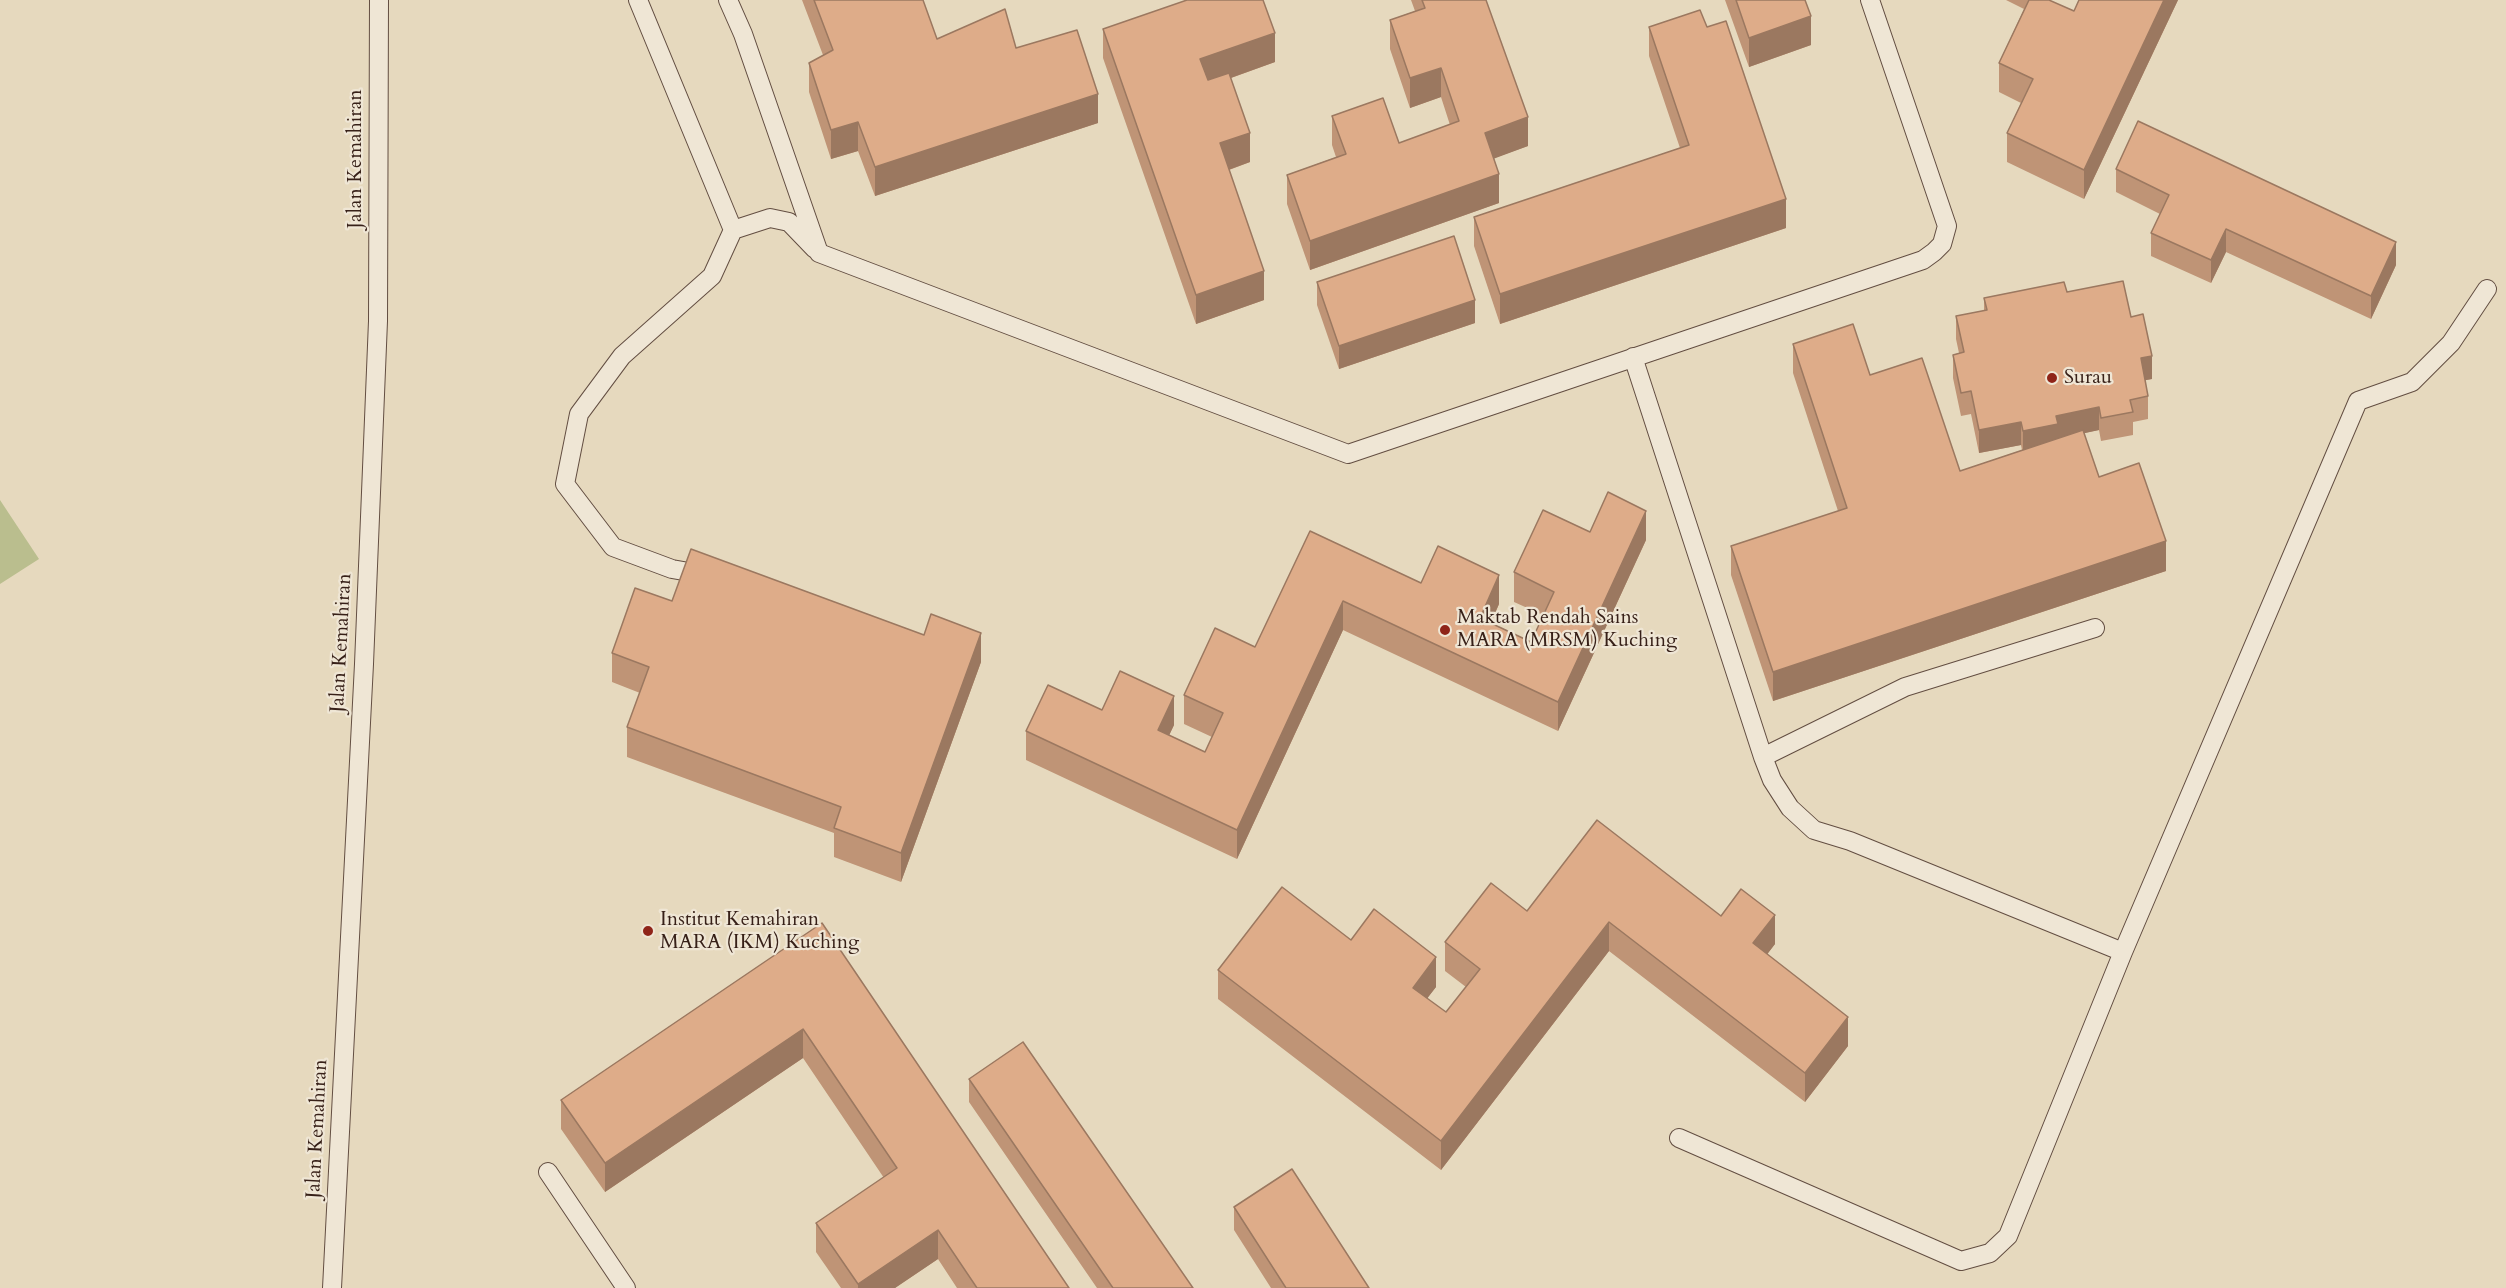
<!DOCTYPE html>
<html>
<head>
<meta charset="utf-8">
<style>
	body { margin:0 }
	canvas { display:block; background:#e6d9be }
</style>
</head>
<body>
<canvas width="2506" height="1288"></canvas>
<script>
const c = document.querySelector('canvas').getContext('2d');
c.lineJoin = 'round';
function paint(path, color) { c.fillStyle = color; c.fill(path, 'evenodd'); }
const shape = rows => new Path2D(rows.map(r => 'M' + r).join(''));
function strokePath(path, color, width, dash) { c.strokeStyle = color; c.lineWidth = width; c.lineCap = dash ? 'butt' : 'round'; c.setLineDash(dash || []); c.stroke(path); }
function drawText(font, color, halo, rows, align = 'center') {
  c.font = font + ' Cardo,serif'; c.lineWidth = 4.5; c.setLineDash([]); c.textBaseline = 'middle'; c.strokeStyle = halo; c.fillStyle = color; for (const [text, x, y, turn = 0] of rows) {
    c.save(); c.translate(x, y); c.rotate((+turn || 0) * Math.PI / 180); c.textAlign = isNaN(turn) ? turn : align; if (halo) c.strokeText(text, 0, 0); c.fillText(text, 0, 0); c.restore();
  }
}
const green = shape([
	[0,500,39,559,0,584]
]);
const lane = shape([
	[638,0,733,230],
	[728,0,743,34,819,253,1348,454,1923,260,1934,252,1942,244,1947,226,1870,0],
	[1633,357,1763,757,1772,780,1790,808,1814,830,1850,841,2123,952],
	[706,575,672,569,613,547,565,484,579,414,622,356,712,276,733,230,770,218,789,222,815,249],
	[1763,757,1905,687,2095,628],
	[1679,1138,1961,1261,1990,1253,2008,1236,2123,952,2358,401,2412,382,2451,343,2487,289],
	[548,1172,626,1288],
	[332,1288,364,664,378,321,379,0]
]);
const wall = shape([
	[802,0,923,0,937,39,1016,48,1098,123,875,196,858,151,831,159,809,92,809,63,823,55],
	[1411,0,1486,0,1528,146,1494,158,1499,203,1310,270,1287,204,1287,175,1336,157,1332,145,1332,116,1399,143,1450,125,1441,97,1410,108,1390,49,1390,20,1415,11],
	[1725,0,1805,0,1811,45,1749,67],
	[2006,0,2049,0,2074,11,2079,0,2178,0,2084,199,2007,162,2007,133,2021,103,1999,92,1999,63,2024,9],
	[1649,27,1786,228,1500,324,1474,246,1474,217,1680,148,1649,56],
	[1103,29,1275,62,1231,78,1250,162,1229,170,1264,300,1196,324,1103,58],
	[2116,169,2396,265,2371,319,2226,252,2211,283,2151,256,2151,233,2160,214,2116,192],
	[1317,282,1475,323,1339,369,1317,305],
	[2067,292,2131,317,2152,379,2145,380,2148,396,2148,419,2133,422,2133,435,2101,441,2099,430,2084,433,2099,477,2166,571,1773,701,1731,575,1731,546,1838,511,1793,373,1793,344,1870,375,1960,471,2022,450,2021,445,1979,453,1971,414,1961,416,1953,378,1953,355,1959,353,1956,339,1956,316,1984,311,1984,298],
	[1310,531,1421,583,1499,604,1491,623,1531,642,1543,615,1514,602,1514,572,1590,532,1646,540,1558,731,1343,630,1237,859,1026,760,1026,731,1102,710,1174,725,1169,735,1205,752,1212,737,1184,724,1184,695,1255,647],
	[672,601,981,662,901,882,834,857,834,833,627,757,627,727,640,693,612,682,612,653],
	[1527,911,1721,916,1775,944,1767,954,1848,1046,1805,1102,1609,951,1441,1170,1218,999,1218,970,1351,940,1436,987,1427,998,1446,1012,1466,987,1445,971,1445,942],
	[822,923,1069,1288,957,1288,938,1259,895,1288,841,1288,816,1252,816,1223,884,1178,803,1058,605,1192,561,1129,561,1100],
	[969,1079,1193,1288,1097,1288,969,1102],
	[1234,1207,1369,1288,1271,1288,1234,1230]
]);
const shadedWall = shape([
	[2164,0,2178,0,2084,199,2084,170],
	[1811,16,1811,45,1749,67,1749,38],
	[1275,33,1275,62,1200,89,1200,59],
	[1441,68,1441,97,1410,108,1410,78],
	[1098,94,1098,123,875,196,875,167],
	[1528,117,1528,146,1485,162,1485,133],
	[858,122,858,151,831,159,831,130],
	[1250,133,1250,162,1220,173,1220,143],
	[1499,174,1499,203,1310,270,1310,241],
	[1786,199,1786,228,1500,324,1500,294],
	[2226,229,2226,252,2211,283,2211,260],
	[2396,242,2396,265,2371,319,2371,296],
	[1264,271,1264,300,1196,324,1196,295],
	[1475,300,1475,323,1339,369,1339,346],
	[2152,356,2152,379,2141,381,2141,358],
	[2099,407,2099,430,2058,439,2023,454,2023,431,2056,416],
	[2021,422,2021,445,1979,453,1979,430],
	[1646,511,1646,540,1558,731,1558,702],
	[2166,541,2166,571,1773,701,1773,672],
	[1499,575,1499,604,1480,647,1480,618],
	[1343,601,1343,630,1237,859,1237,830],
	[981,633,981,662,901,882,901,853],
	[1174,696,1174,725,1158,759,1158,730],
	[1775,915,1775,944,1753,973,1753,943],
	[1609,922,1609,951,1441,1170,1441,1141],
	[1436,957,1436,987,1413,1017,1413,988],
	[1848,1017,1848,1046,1805,1102,1805,1073],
	[803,1029,803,1058,605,1192,605,1163],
	[938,1230,938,1259,895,1288,858,1288,858,1284]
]);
const building = shape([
	[814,0,923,0,937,39,1005,9,1016,48,1077,30,1098,94,875,167,858,122,831,130,809,63,833,50,814,0],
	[1187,0,1263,0,1275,33,1200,59,1208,80,1229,73,1250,133,1220,143,1264,271,1196,295,1103,29,1187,0],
	[1422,0,1486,0,1528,117,1485,133,1499,174,1310,241,1287,175,1346,154,1332,116,1383,98,1399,143,1459,121,1441,68,1410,78,1390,20,1425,8,1422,0],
	[1736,0,1805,0,1811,16,1749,38,1736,0],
	[2029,0,2049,0,2074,11,2079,0,2164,0,2084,170,2007,133,2033,79,1999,63,2029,0],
	[1700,10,1707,27,1726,21,1786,199,1500,294,1474,217,1689,145,1649,27,1700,10],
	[2138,121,2396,242,2371,296,2226,229,2211,260,2151,233,2169,195,2116,169,2138,121],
	[1454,236,1475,300,1339,346,1317,282,1454,236],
	[2123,281,2131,317,2143,314,2152,356,2141,358,2148,396,2130,400,2133,412,2101,418,2099,407,2056,416,2058,424,2023,431,2021,422,1979,430,1971,391,1961,393,1953,355,1964,352,1956,316,1987,310,1984,298,2064,282,2067,292,2123,281],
	[1853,324,1870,375,1922,358,1960,471,2083,430,2099,477,2139,463,2166,541,1773,672,1731,546,1847,508,1793,344,1853,324],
	[1608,492,1646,511,1558,702,1343,601,1237,830,1026,731,1048,685,1102,710,1120,671,1174,696,1158,730,1205,752,1223,713,1184,695,1215,628,1255,647,1310,531,1421,583,1438,546,1499,575,1480,618,1531,642,1554,592,1514,572,1543,510,1590,532,1608,492],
	[691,549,924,635,931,614,981,633,901,853,834,828,841,807,627,727,649,667,612,653,635,588,672,601,691,549],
	[1597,820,1721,916,1741,889,1775,915,1753,943,1848,1017,1805,1073,1609,922,1441,1141,1218,970,1282,887,1351,940,1374,909,1436,957,1413,988,1446,1012,1480,969,1445,942,1491,883,1527,911,1597,820],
	[822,923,1069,1288,977,1288,938,1230,858,1284,816,1223,897,1168,803,1029,605,1163,561,1100,822,923],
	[1023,1042,1193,1288,1113,1288,969,1079,1023,1042],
	[1292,1169,1369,1288,1286,1288,1234,1207,1292,1169]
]);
const markers = [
	[2052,378,6,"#8f2418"],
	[1445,630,6,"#8f2418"],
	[648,931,6,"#8f2418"]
];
const streetNames = [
	["Jalan Kemahiran",356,159,-90],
	["Jalan Kemahiran",342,643,-87],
	["Jalan Kemahiran",318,1129,-87]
];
const poiNames = [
	["Surau",2064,378],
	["Maktab Rendah Sains",1457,618],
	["MARA (MRSM) Kuching",1457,641],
	["Institut Kemahiran",660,920],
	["MARA (IKM) Kuching",660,943]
];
paint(green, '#babe8e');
strokePath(lane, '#634e42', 20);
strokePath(lane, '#efe6d5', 18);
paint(wall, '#bf9476');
paint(shadedWall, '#9b7860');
paint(building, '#deac89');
strokePath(building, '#9b7860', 1.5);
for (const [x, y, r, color] of markers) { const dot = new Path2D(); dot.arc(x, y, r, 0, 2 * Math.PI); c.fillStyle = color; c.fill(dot); strokePath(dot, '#efe6d5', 2); }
drawText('20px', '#372018', '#efe6d5', streetNames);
drawText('20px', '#372018', '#efe6d5', poiNames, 'left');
</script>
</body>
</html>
